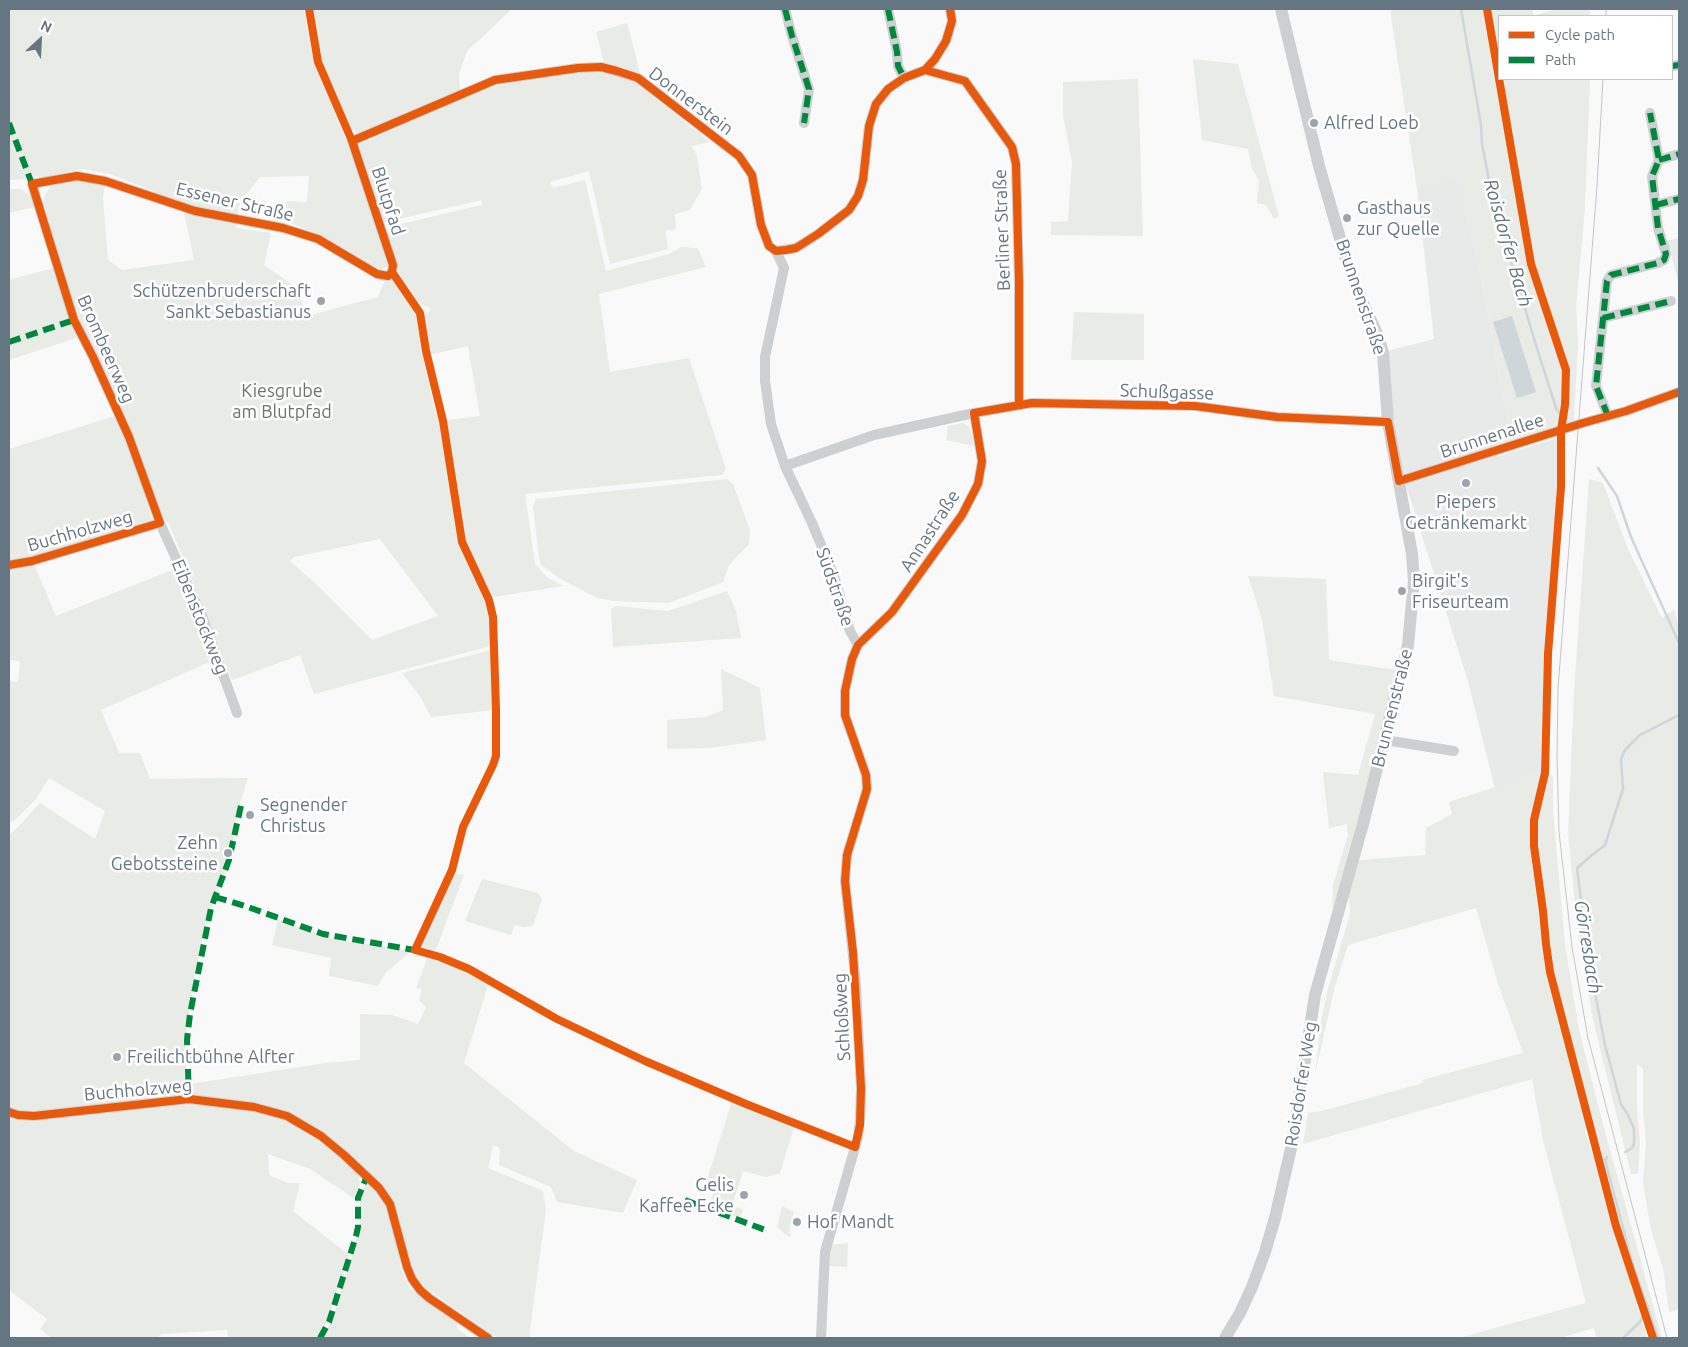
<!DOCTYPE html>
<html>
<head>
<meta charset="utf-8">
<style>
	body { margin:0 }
	#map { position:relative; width:1688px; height:1347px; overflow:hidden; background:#f9f9f9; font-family:Ubuntu,sans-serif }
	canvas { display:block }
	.frame { position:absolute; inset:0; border:10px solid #657683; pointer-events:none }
	.legend { position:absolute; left:1498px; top:15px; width:175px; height:65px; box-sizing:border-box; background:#fff; border:1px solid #c1c8cd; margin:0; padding:6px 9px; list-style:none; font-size:15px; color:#657683 }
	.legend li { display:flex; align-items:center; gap:10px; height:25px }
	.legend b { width:25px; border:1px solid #c1c8cd }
	.north { position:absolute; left:15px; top:15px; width:50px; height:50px; -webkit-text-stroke:4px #fff; paint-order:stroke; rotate:25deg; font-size:14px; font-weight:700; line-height:20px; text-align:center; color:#657683 }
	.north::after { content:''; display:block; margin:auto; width:18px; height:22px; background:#657683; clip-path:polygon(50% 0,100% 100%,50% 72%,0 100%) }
</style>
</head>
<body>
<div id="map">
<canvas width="1688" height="1347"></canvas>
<div class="frame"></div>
<ul class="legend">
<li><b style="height:6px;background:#e8590c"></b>Cycle path</li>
<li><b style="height:6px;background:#00873e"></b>Path</li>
</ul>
<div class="north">N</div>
</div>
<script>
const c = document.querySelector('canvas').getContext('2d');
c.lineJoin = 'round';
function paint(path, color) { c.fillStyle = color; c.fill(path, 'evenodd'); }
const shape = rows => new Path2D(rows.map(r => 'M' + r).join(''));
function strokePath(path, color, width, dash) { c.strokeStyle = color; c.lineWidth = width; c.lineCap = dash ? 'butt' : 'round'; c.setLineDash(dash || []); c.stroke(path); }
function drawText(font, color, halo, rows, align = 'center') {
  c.font = font + ' Ubuntu,sans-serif'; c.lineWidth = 5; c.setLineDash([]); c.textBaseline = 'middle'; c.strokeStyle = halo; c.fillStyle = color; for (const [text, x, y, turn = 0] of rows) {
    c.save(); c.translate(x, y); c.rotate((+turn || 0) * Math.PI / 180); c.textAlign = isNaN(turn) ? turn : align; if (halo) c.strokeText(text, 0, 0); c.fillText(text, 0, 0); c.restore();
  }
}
const built = shape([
	[1457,176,1479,267,1508,421,1493,446,1496,457,1558,438,1558,478,1541,730,1541,772,1495,788,1467,678,1402,473,1393,412,1387,351,1434,339,1417,189],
	[1679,238,1679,284,1667,241]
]);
const green = shape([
	[9,9,304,9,314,62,350,149,453,102,495,86,578,72,602,73,604,62,596,32,627,23,644,89,710,142,692,146,697,156,702,189,690,210,675,214,676,229,665,231,668,249,610,264,589,171,550,182,553,188,585,180,606,271,669,254,681,247,698,248,706,267,599,294,610,372,689,358,726,469,722,475,525,494,535,564,548,578,563,586,494,597,485,600,491,617,490,646,314,694,300,655,232,680,207,619,199,623,214,660,101,710,119,753,140,753,150,779,248,778,241,799,229,860,211,908,207,914,193,986,185,1042,187,1100,278,1116,334,1151,359,1175,360,1184,355,1199,310,1169,268,1154,269,1174,271,1176,288,1183,300,1183,293,1211,349,1255,327,1322,317,1338,228,1338,227,1330,162,1334,157,1338,52,1338,40,1329,47,1319,9,1290,9,835,17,828,40,803,95,839,105,811,49,778,35,800,14,821,9,822,9,681,18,682,20,661,9,660,9,568,34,564,56,616,177,568,196,617,206,613,169,524,162,516,79,337,9,360,9,280,57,267,35,207,9,213,9,189,21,189,42,204,46,193,52,185,77,179,105,185,103,198,108,260,122,270,194,260,184,212,170,199,153,191,110,174,82,169,40,178,36,176,26,179,9,180],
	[309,176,307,202,286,201,285,221,321,235,380,270,389,266,377,224,482,200,482,205,396,225,390,229,388,234,399,276,416,301,431,309,424,316,416,315,403,291,393,280,384,282,378,297,307,316,297,288,264,265,271,233,236,228,240,202,260,177],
	[468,346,480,416,440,421,434,408,423,356],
	[451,482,455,484,463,523,458,524],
	[380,539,438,616,372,640,315,583,290,561,294,557],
	[312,9,509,9,510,11,467,51,459,74,460,90,359,133,352,130,349,127,321,60],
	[1390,9,1532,9,1533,16,1556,9,1590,9,1590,16,1499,16,1499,79,1590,79,1585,208,1576,307,1578,344,1574,421,1493,446,1487,428,1508,421,1479,267,1457,177,1417,189],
	[1193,59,1238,64,1279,216,1274,219,1266,205,1257,203,1259,181,1252,168,1248,149,1202,140],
	[1138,79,1143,236,1051,235,1051,222,1068,221,1072,162,1063,115,1063,82],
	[1074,312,1144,314,1144,360,1071,360],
	[115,416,136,465,152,520,24,559,9,559,9,449],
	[963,423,970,428,974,446,946,440,948,426],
	[727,479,733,484,750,530,749,544,729,565,723,582,669,603,614,601,597,598,559,578,540,564,533,507,536,499],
	[1589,479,1603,483,1629,551,1662,618,1674,610,1679,626,1679,1310,1669,1312,1663,1268,1651,1230,1643,1182,1646,1144,1643,1109,1643,1069,1637,1064,1637,1110,1640,1142,1638,1174,1631,1174,1594,1024,1579,941,1574,895,1568,833,1574,691],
	[1248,576,1326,579,1329,660,1396,670,1343,879,1332,910,1333,885,1348,835,1347,824,1329,828,1323,772,1358,775,1375,714,1274,696,1262,619],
	[727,591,736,611,741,638,613,647,611,609,616,606,668,611],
	[491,650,494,710,431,717,421,698,402,673],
	[721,669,760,688,766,740,710,748,667,749,667,720,706,717,723,710],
	[1541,772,1553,776,1553,811,1565,944,1579,1030,1603,1124,1662,1338,1656,1338,1645,1307,1625,1246,1593,1127,1585,1130,1647,1338,1597,1338,1594,1328,1560,1338,1459,1338,1586,1303,1543,1140,1532,1079,1303,1144,1308,1113,1322,1111,1423,1083,1422,1080,1523,1053,1498,984,1476,908,1348,945,1335,986,1315,1074,1321,1021,1329,985,1350,914,1349,895,1359,860,1425,855,1426,828,1452,814,1449,802],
	[453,873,464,875,435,952,425,949,421,943],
	[482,879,538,893,542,899,533,926,524,927,515,925,511,935,465,921],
	[278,920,334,939,412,951,386,972,378,986,329,976,331,958,272,945],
	[428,956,468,971,489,982,464,1063,574,1151,637,1180,623,1213,557,1202,551,1187,499,1165,500,1148,493,1145,488,1168,543,1191,546,1209,529,1338,497,1338,426,1288,414,1273,393,1201,305,1122,191,1096,190,1084,326,1063,360,1060,360,1014,392,1015,418,1024,426,1007,419,1000,422,989,416,988],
	[732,1101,794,1127,780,1173,766,1177,743,1171,732,1206,743,1209,740,1218,709,1206,715,1187,706,1183],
	[371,1184,386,1204,398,1248,400,1266,410,1289,458,1322,457,1329,471,1338,323,1338,334,1314,360,1230,360,1204,362,1192,366,1185],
	[782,1206,794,1212,790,1226,789,1233,791,1234,790,1237,786,1235,777,1227],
	[848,1243,847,1267,828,1266,830,1245]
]);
const water = shape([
	[1512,316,1536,392,1517,398,1493,322]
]);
const stream = shape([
	[1461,9,1481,125,1482,144,1493,201,1535,342,1556,408,1560,414],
	[1598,468,1617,496,1631,537,1679,643],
	[1625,1152,1632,1148,1634,1144,1634,1129,1628,1115,1621,1104,1605,1045,1588,956,1577,868,1592,855,1605,845,1623,789,1621,759,1625,750,1640,735,1679,715],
	[1607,1157,1605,1160,1632,1262,1658,1338],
	[1623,1338,1640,1322,1648,1306]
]);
const minor = shape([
	[785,9,792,36,809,89,804,123],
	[888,9,897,52,898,66,904,78],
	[1672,66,1679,65],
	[925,70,965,81,1012,147,1016,164,1019,282,1019,404],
	[1659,160,1679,154],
	[1656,205,1679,199],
	[776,251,796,248,818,234,849,210,858,196,863,180,869,126,876,104,888,89,904,78,925,70,935,59,946,41,952,21,950,9],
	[1603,318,1671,301],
	[1608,416,1596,386,1607,281,1611,275,1658,263,1664,260,1666,254,1658,228,1652,176,1659,160,1650,113],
	[785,466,874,435,974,413,1032,403,1195,406,1277,417,1388,422],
	[1399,481,1583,423,1626,411,1679,392],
	[9,565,32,561,160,523],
	[237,713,202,616,160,523,129,437,93,357,74,320,32,184,77,176,105,181,195,211,283,228,318,239,377,274,388,276,392,272,393,265,352,141,495,80,578,68,601,67,638,78,739,156,752,175,761,225,769,246,776,251,784,268,765,357,765,381,771,424,785,466,812,523,834,576,850,631,858,645],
	[1385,740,1454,751],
	[9,1112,18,1115,34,1116,189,1099,254,1107,287,1116,321,1136,344,1155,379,1188,390,1204,407,1267,412,1279,420,1290,429,1298,488,1338],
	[821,1338,825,1252,858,1137,860,1120,861,1088,856,984,845,881,847,855,867,789,866,775,845,715,845,691,852,659,858,645,892,612,962,515,978,484,982,461,974,413]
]);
const tertiary = shape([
	[1225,1338,1240,1313,1252,1287,1265,1252,1275,1218,1292,1144,1315,995,1363,824,1408,645,1414,581,1412,554,1388,422,1383,353,1378,336,1356,288,1346,259,1319,166,1281,9]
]);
const tram = shape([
	[1606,9,1606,16],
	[1603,79,1597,186,1558,688,1557,756,1559,832,1572,947,1588,1038,1667,1338]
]);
const quiet = shape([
	[785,9,792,36,809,89,804,123],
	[888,9,897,52,898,66,904,78],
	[1672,66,1679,65],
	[9,123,32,184],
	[1659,160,1679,154],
	[1656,205,1679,199],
	[1603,318,1671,301],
	[9,342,74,320],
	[1608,416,1596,386,1607,281,1611,275,1658,263,1664,260,1666,254,1658,228,1652,176,1659,160,1650,113],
	[215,897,248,907,323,934,420,951],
	[189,1099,187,1040,190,1014,211,908,229,860,242,801],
	[685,1200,768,1231],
	[320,1338,329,1322,356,1236,358,1227,358,1198,367,1176]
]);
const cycleway = shape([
	[309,9,318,62,352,141,393,265,392,272,420,313,426,351,443,421,462,542,489,600,493,617,496,710,496,756,493,765,463,827,452,870,415,950,440,957,469,969,557,1019,645,1061,746,1104,855,1147,860,1125,861,1088,853,952,845,881,847,855,867,789,866,775,845,715,845,691,852,659,858,645,892,612,962,515,978,484,982,461,974,413,1032,403,1195,406,1277,417,1388,422,1399,481,1583,423,1626,411,1679,392],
	[1487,9,1531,264,1566,370,1565,405,1561,430,1561,487,1548,654,1545,773,1534,820,1534,846,1543,911,1546,944,1550,972,1616,1226,1653,1338],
	[925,70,965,81,1012,147,1016,164,1019,282,1019,404],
	[352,141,495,80,578,68,601,67,617,71,638,78,739,156,752,175,761,225,769,246,776,251,786,250,796,248,818,234,849,210,858,196,863,180,869,126,876,104,888,89,904,78,925,70,935,59,946,41,952,21,950,9],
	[9,565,32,561,160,523,129,437,93,357,74,320,32,184,77,176,105,181,195,211,283,228,318,239,377,274,388,276,392,272],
	[9,1112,18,1115,34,1116,189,1099,254,1107,287,1116,321,1136,344,1155,379,1188,390,1204,407,1267,412,1279,420,1290,429,1298,488,1338]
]);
const markers = [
	[1314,123,5,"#99a4ac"],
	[1347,218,5,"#99a4ac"],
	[321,301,5,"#99a4ac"],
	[1466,483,5,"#99a4ac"],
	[1402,591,5,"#99a4ac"],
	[250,815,5,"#99a4ac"],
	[228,853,5,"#99a4ac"],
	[117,1057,5,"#99a4ac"],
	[744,1195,5,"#99a4ac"],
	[797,1222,5,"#99a4ac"]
];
const streetNames = [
	["Donnerstein",691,101,37],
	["Blutpfad",388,201,72],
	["Essener Straße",235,202,13],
	["Berliner Straße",1002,230,-92],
	["Brunnenstraße",1361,297,71],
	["Brombeerweg",106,349,66],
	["Schußgasse",1167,392,2],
	["Brunnenallee",1492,436,-18],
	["Buchholzweg",80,531,-16],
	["Annastraße",930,531,-57],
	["Südstraße",835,587,71],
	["Eibenstockweg",200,617,68],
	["Brunnenstraße",1392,708,-76],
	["Schloßweg",842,1017,-93],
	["Roisdorfer Weg",1301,1084,-81],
	["Buchholzweg",138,1090,-5]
];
const poiNames = [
	["Alfred Loeb",1324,123],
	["Gasthaus",1357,208],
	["zur Quelle",1357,229],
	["Schützenbruderschaft",311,291,"right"],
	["Sankt Sebastianus",311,312,"right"],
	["Piepers",1466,502,"center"],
	["Getränkemarkt",1466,523,"center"],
	["Birgit's",1412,581],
	["Friseurteam",1412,602],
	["Segnender",260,805],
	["Christus",260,826],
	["Zehn",218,843,"right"],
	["Gebotssteine",218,864,"right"],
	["Freilichtbühne Alfter",127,1057],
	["Gelis",734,1185,"right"],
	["Kaffee Ecke",734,1206,"right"],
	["Hof Mandt",807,1222]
];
const parkNames = [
	["Kiesgrube",282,391],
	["am Blutpfad",282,412]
];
const waterNames = [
	["Roisdorfer Bach",1508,243,74],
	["Görresbach",1588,947,81]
];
paint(built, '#e8e9e9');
paint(green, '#e8ebe6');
paint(water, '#ced6d9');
strokePath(stream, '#ced6d9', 2.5);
strokePath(minor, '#cecfd0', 10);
strokePath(tertiary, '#cecfd0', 12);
strokePath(tram, '#c3c5c6', 1);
strokePath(quiet, '#00873e', 6, [12, 6]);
strokePath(cycleway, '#e8590c', 8);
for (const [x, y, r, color] of markers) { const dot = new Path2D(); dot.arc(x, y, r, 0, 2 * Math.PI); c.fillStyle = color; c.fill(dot); strokePath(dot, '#fff', 2); }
drawText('18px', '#657683', '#fff', streetNames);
drawText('18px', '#657683', '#fff', poiNames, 'left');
drawText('18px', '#687a64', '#fff', parkNames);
drawText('italic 19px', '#60757c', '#fff', waterNames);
</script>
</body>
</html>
